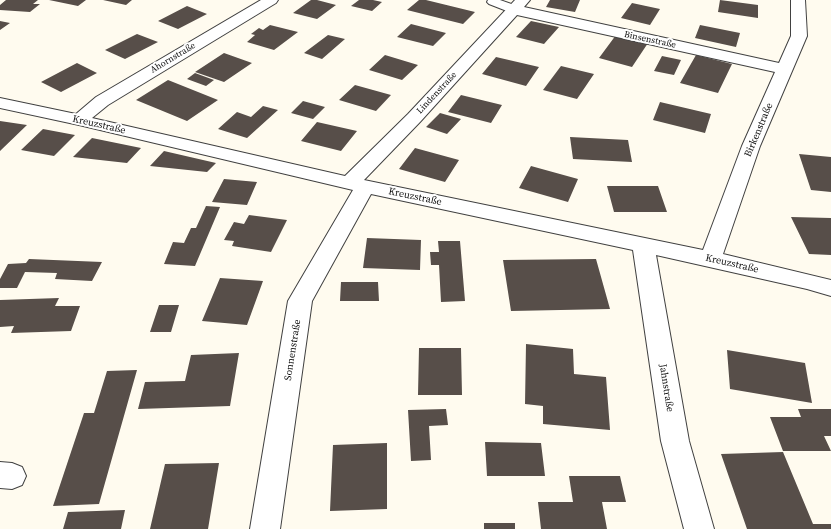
<!DOCTYPE html>
<html>
<head>
<meta charset="utf-8">
<style>
	body { margin:0 }
	canvas { display:block; background:#fffbef }
</style>
</head>
<body>
<canvas width="831" height="529"></canvas>
<script>
const c = document.querySelector('canvas').getContext('2d');
c.lineJoin = 'round';
function paint(path, color) { c.fillStyle = color; c.fill(path, 'evenodd'); }
const shape = rows => new Path2D(rows.map(r => 'M' + r).join(''));
function strokePath(path, color, width, dash) { c.strokeStyle = color; c.lineWidth = width; c.lineCap = dash ? 'butt' : 'round'; c.setLineDash(dash || []); c.stroke(path); }
function drawText(font, color, halo, rows, align = 'center') {
  c.font = font + ' "Source Serif 4",serif'; c.lineWidth = 4; c.setLineDash([]); c.textBaseline = 'middle'; c.strokeStyle = halo; c.fillStyle = color; for (const [text, x, y, turn = 0] of rows) {
    c.save(); c.translate(x, y); c.rotate((+turn || 0) * Math.PI / 180); c.textAlign = isNaN(turn) ? turn : align; if (halo) c.strokeText(text, 0, 0); c.fillText(text, 0, 0); c.restore();
  }
}
const building = shape([
	[6,0,38,0,33,4,40,4,30,12,0,10,0,5],
	[49,0,86,0,78,6],
	[103,0,132,0,126,5],
	[311,0,317,0,336,5,317,19,293,13],
	[359,0,373,0,382,2,372,11,351,6],
	[419,0,426,0,475,12,463,24,407,10],
	[550,0,580,0,575,12,546,7],
	[720,0,758,5,758,18,718,12],
	[632,3,660,9,650,25,621,18],
	[187,6,207,14,178,29,158,21],
	[0,21,10,23,0,30],
	[531,21,559,27,544,44,516,37],
	[411,24,446,33,433,46,397,37],
	[270,25,298,32,274,50,247,42,255,35,251,34,259,28,263,30],
	[700,25,740,33,736,47,695,38],
	[137,34,158,42,125,59,105,50],
	[328,35,345,39,322,59,304,53],
	[616,35,648,43,632,67,599,58],
	[224,53,252,63,224,82,195,72],
	[385,55,418,65,402,80,369,70],
	[696,55,732,64,718,93,680,83],
	[662,56,681,60,674,75,654,71],
	[496,57,539,67,526,86,482,74],
	[77,63,97,73,61,92,41,82],
	[561,66,594,74,577,99,543,90],
	[195,73,214,80,206,86,187,79],
	[168,80,218,100,187,121,136,100],
	[355,85,391,95,376,111,339,100],
	[461,95,502,105,491,123,448,112],
	[303,101,325,107,313,119,291,113],
	[660,102,711,114,705,133,653,120],
	[263,106,278,110,247,138,218,129,237,112,251,117],
	[440,113,461,119,447,134,426,127],
	[0,121,27,125,0,151],
	[317,122,357,131,341,151,301,141],
	[43,129,75,135,54,156,21,150],
	[570,137,628,140,632,162,573,159],
	[92,138,141,148,127,163,73,157],
	[415,148,459,160,445,182,399,169],
	[164,151,216,163,207,172,150,166],
	[799,154,831,157,831,192,811,190],
	[531,166,578,179,568,202,519,188],
	[224,179,257,182,247,205,212,202],
	[607,186,658,186,667,212,614,212],
	[206,206,220,207,195,266,164,264,173,242,184,243,191,228,196,228],
	[249,215,287,220,271,252,232,246,234,241,224,240,234,222,244,224],
	[791,217,831,218,831,255,809,254],
	[367,238,421,240,420,270,363,268],
	[438,241,460,241,465,301,441,302,439,265,431,265,430,252,439,252],
	[29,259,102,262,92,281,55,279,57,273,25,272,17,288,0,288,0,279,8,264,26,263],
	[596,259,610,309,511,311,503,260],
	[220,278,263,281,247,325,202,321],
	[341,282,378,282,379,301,340,301],
	[59,298,55,306,80,306,71,331,11,333,14,326,0,327,0,300],
	[159,305,179,305,171,332,150,332],
	[526,344,573,349,574,374,606,377,610,430,543,424,543,406,525,404],
	[419,348,461,348,462,395,418,395],
	[727,350,805,363,812,403,730,389],
	[239,353,230,406,138,409,145,382,185,381,191,355],
	[137,370,99,504,53,506,84,413,94,413,107,371],
	[446,409,448,425,429,426,431,460,411,461,408,410],
	[798,409,831,409,831,436,824,436,831,451,783,451,770,417,801,417],
	[485,442,541,443,545,476,487,476],
	[387,443,387,509,330,511,333,445],
	[783,452,813,524,831,524,831,529,747,529,721,454],
	[219,463,208,529,150,529,165,464],
	[569,476,620,476,626,502,602,502,607,529,541,529,538,502,573,502],
	[125,510,121,529,63,529,68,512],
	[484,523,515,523,515,529,484,529]
]);
const service = shape([
	[488,0,500,0,520,7,522,10,520,13,516,14,512,13,489,4,487,2,488,0]
]);
const minor = shape([
	[261,0,278,0,276,3,108,105,92,118,345,176,408,114,515,0,530,0,524,7,779,63,791,36,791,0,805,0,807,36,760,146,723,254,831,280,831,296,807,289,656,255,689,441,714,529,684,529,661,441,633,250,371,194,312,301,280,529,250,529,288,301,353,190,79,125,0,108,0,98,76,114,96,97,261,0],
	[517,15,775,72,742,146,703,250,364,180,420,122,517,15],
	[0,462,12,463,22,467,26,476,22,485,12,489,0,488,0,462]
]);
const farStreetnames = [
	["Binsenstraße",650,40,12],
	["Ahornstraße",173,58,-31],
	["Lindenstraße",437,93,-47]
];
const streetNames = [
	["Kreuzstraße",99,125,13],
	["Birkenstraße",759,130,-67],
	["Kreuzstraße",415,197,12],
	["Kreuzstraße",732,264,13],
	["Sonnenstraße",293,350,-81],
	["Jahnstraße",666,388,81]
];
paint(building, '#574e49');
strokePath(service, '#414141', 2);
strokePath(minor, '#414141', 2);
paint(service, '#fff');
paint(minor, '#fff');
drawText('9px', '#0e0e0e', '#fff', farStreetnames);
drawText('10px', '#0e0e0e', '#fff', streetNames);
</script>
</body>
</html>
